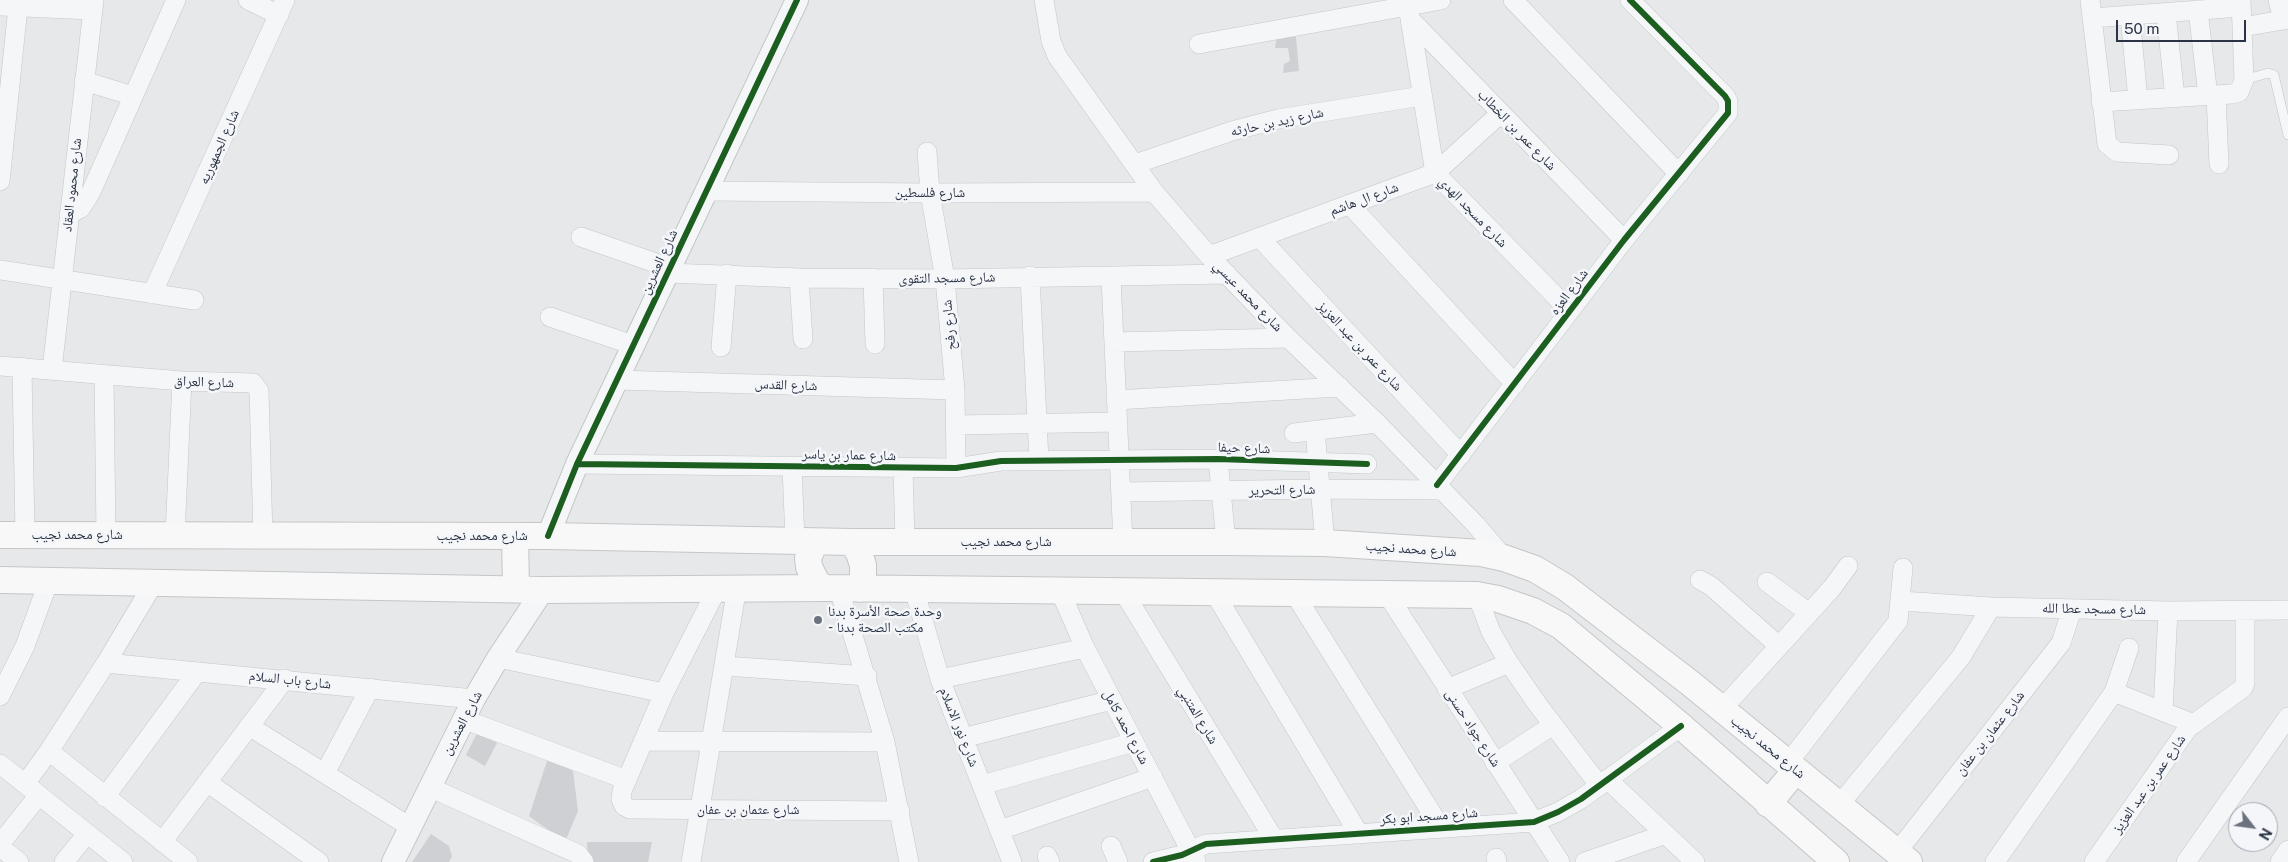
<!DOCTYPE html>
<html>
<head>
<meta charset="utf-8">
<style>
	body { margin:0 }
	#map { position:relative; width:2288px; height:862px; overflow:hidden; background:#e6e8ea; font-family:"Public Sans",sans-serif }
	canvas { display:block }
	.north { position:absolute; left:2228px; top:802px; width:50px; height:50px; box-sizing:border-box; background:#f4f6f9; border:1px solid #a4a8b1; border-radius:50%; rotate:120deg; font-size:14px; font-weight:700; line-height:20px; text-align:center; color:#2b3445 }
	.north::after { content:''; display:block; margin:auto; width:18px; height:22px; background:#6c737f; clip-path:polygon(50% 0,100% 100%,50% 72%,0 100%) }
	.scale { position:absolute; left:2116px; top:20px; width:130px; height:22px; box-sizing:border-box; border:2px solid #2b3445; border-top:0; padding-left:6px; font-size:15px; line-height:18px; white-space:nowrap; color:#2b3445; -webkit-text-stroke:4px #f4f6f9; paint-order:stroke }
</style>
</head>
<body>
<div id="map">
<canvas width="2288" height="862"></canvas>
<div class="north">N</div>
<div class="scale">50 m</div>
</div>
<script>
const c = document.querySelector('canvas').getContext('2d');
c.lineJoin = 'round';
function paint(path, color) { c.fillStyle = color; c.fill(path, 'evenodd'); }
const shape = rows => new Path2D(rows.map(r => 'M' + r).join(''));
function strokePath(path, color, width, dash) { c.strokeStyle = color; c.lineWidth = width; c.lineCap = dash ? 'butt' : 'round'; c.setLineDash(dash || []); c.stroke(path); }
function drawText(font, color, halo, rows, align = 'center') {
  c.font = font + ' "Public Sans","Noto Naskh Arabic",sans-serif'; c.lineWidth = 5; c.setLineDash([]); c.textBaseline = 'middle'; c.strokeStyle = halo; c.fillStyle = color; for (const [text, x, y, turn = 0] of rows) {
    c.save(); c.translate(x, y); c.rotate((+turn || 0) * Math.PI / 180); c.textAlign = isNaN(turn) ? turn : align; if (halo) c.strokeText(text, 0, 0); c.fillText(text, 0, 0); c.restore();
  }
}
const building = shape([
	[1277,35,1296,37,1299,71,1283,73,1284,64,1290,61,1288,48,1275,48],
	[477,733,497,743,485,766,466,755],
	[548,758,573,771,578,811,565,842,529,816],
	[431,834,449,846,452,856,449,862,412,862],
	[587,842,652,842,648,862,588,862]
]);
const service = shape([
	[2244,80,2268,73,2274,75,2288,135]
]);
const minor = shape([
	[248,0,279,15],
	[1044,0,1051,41,1057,56,1154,192,1209,256,1288,338,1377,423,1476,525,1504,558],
	[1407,0,1435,173,1570,311],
	[1513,0,1679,174],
	[2090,0,2107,144,2117,152,2169,155],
	[2278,0,2283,20],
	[0,6,92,10],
	[2198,10,2208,96],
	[2166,13,2175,98],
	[2130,15,2138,100],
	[2092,18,2241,7],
	[1410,19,1624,240],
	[2242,27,2288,19],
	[1199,44,1441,0],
	[84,81,133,96],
	[2216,95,2219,164],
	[2101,102,2232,94,2239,92,2244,80,2241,0],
	[927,152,930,193,945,279,955,390,956,468],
	[1135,164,1232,131,1278,119,1422,96],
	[0,181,18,7],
	[707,191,930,193,1154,192],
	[1349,204,1515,384],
	[69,214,81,208,91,192,176,0],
	[581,237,670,268],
	[1259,237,1461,455],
	[1209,256,1435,173,1501,113],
	[0,270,194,300],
	[668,273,799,278,945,279,1227,274],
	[1030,276,1039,461],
	[1111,277,1123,542],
	[799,278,803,339],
	[873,278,875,344],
	[152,294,285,0],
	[550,317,633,345],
	[1114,342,1288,338],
	[721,347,727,274],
	[0,366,182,381,253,383,259,391,263,537],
	[22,367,25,535],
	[52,370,94,0],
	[104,375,106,536],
	[617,380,955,390],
	[1116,400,1340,387],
	[957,425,1118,422],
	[1315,430,1325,543],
	[1294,433,1377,423],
	[1218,459,1226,542],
	[577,464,956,468,1001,461,1218,459,1367,464],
	[792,467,795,541],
	[903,468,905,541],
	[1437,485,1624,240,1728,113,1728,101,1725,96,1630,0],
	[1121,492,1321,489,1442,490],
	[175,536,182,381],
	[1700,580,1711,586,1779,646],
	[1767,582,1809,613],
	[718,587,664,693,622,791,621,799,624,806,630,809,900,811],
	[839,589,885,742,909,862],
	[914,589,940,679,1012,862],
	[1060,591,1085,648,1196,861],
	[1123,591,1274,839],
	[1214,592,1359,834],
	[1294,593,1441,828],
	[1387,594,1560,862],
	[1477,595,1491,632,1509,663,1538,705,1599,785],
	[1901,601,1991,607,2168,611,2288,610],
	[498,658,664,693],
	[106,663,474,699],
	[725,666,867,676],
	[940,679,1085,648],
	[1447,689,1509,663],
	[2114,692,2194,724],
	[0,696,25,646,49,580],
	[1722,709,1832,588,1848,566],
	[2163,711,2168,611],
	[463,719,627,780],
	[249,726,410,827],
	[963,738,1112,700],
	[643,741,885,742],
	[49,751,188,862],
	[1495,763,1553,725],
	[1788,763,1898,621,1903,568],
	[0,764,123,862],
	[325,773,370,688],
	[1607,779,1695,862],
	[207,782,319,862],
	[25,784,49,751,106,663,155,581],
	[982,785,1134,742],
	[429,787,578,854,584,862],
	[105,797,197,672],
	[1839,805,1961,657,1991,607],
	[1000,830,1153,777],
	[162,842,285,679],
	[0,844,39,795],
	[1111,846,1118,862],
	[0,847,19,862],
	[1897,852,2061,643,2072,609],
	[1047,856,1050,862],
	[1496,858,1497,862],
	[64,862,87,834],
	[691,862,737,587],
	[1153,862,1182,855,1206,844,1534,822,1558,812,1581,799,1681,726],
	[1585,862,1666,834],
	[1995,862,2114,692,2129,648],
	[2094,862,2188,728,2243,688,2245,683,2245,610],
	[2186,862,2288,717],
	[2280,862,2288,850]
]);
const tertiary = shape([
	[548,536,577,464,797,0],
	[393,862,474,699,498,658,543,590]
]);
const secondary = shape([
	[0,535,548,536,852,542,1226,542,1325,543,1481,553,1504,558,1535,569,1565,587,1690,683,1909,862],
	[515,536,516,588],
	[815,542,808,558,809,567,817,583,825,588],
	[852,542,859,553,863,565,863,577,859,589],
	[0,580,543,590,825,588,1477,595,1498,599,1533,611,1561,626,1681,726,1836,862],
	[1768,804,1796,770]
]);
const cycleway = shape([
	[577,464,956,468,1001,461,1218,459,1367,464],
	[1437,485,1624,240,1728,113,1728,101,1725,96,1630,0],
	[548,536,577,464,797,0],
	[1153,862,1182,855,1206,844,1534,822,1558,812,1581,799,1681,726]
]);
const markers = [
	[818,620,5,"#6c737f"]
];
const streetNames = [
	["شارع زيد بن حارثه",1277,122,-12],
	["شارع عمر بن الخطاب",1517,130,46],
	["شارع الجمهوريه",219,147,-66],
	["شارع محمود العقاد",72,185,-84],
	["شارع فلسطين",930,193],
	["شارع ال هاشم",1364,199,-20],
	["شارع مسجد الهدي",1473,212,46],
	["شارع العشرين",659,262,-65],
	["شارع مسجد التقوى",947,278,-1],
	["شارع العزه",1569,292,-53],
	["شارع محمد عيسي",1248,296,46],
	["شارع رفح",949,325,-95],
	["شارع عمر بن عبد العزيز",1360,346,47],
	["شارع العراق",204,382,2],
	["شارع القدس",786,385,2],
	["شارع حيفا",1244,448,2],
	["شارع عمار بن ياسر",849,455,1],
	["شارع التحرير",1282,490,-1],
	["شارع محمد نجيب",77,535],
	["شارع محمد نجيب",482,536],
	["شارع محمد نجيب",1006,542],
	["شارع محمد نجيب",1411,549,4],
	["شارع مسجد عطا الله",2094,609,1],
	["شارع باب السلام",290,680,6],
	["شارع المتنبي",1198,715,59],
	["شارع العشرين",462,723,-62],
	["شارع نور الاسلام",959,727,68],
	["شارع احمد كامل",1126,727,62],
	["شارع جواد حسنى",1473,728,57],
	["شارع عثمان بن عفان",1990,733,-52],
	["شارع محمد نجيب",1768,747,39],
	["شارع عمر بن عبد العزيز",2149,784,-55],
	["شارع عثمان بن عفان",748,810],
	["شارع مسجد ابو بكر",1429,816,-4]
];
const poiNames = [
	["وحدة صحة الأسرة بدنا",828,612],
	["- مكتب الصحة بدنا",828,628]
];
paint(building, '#ced0d3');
strokePath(service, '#c4c6c8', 10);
strokePath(minor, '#c4c6c8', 20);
strokePath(tertiary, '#c4c6c8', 24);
strokePath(secondary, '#c4c6c8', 28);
strokePath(service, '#f5f6f7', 9);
strokePath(minor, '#f5f6f7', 19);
strokePath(tertiary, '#f5f6f7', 22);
strokePath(secondary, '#f8f8f8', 26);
strokePath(cycleway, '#1b5e20', 6);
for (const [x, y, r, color] of markers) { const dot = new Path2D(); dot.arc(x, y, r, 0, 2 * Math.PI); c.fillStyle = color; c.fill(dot); strokePath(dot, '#f4f6f9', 2); }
drawText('14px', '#2b3445', '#f4f6f9', streetNames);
drawText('14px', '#2b3445', '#f4f6f9', poiNames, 'left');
</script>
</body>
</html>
